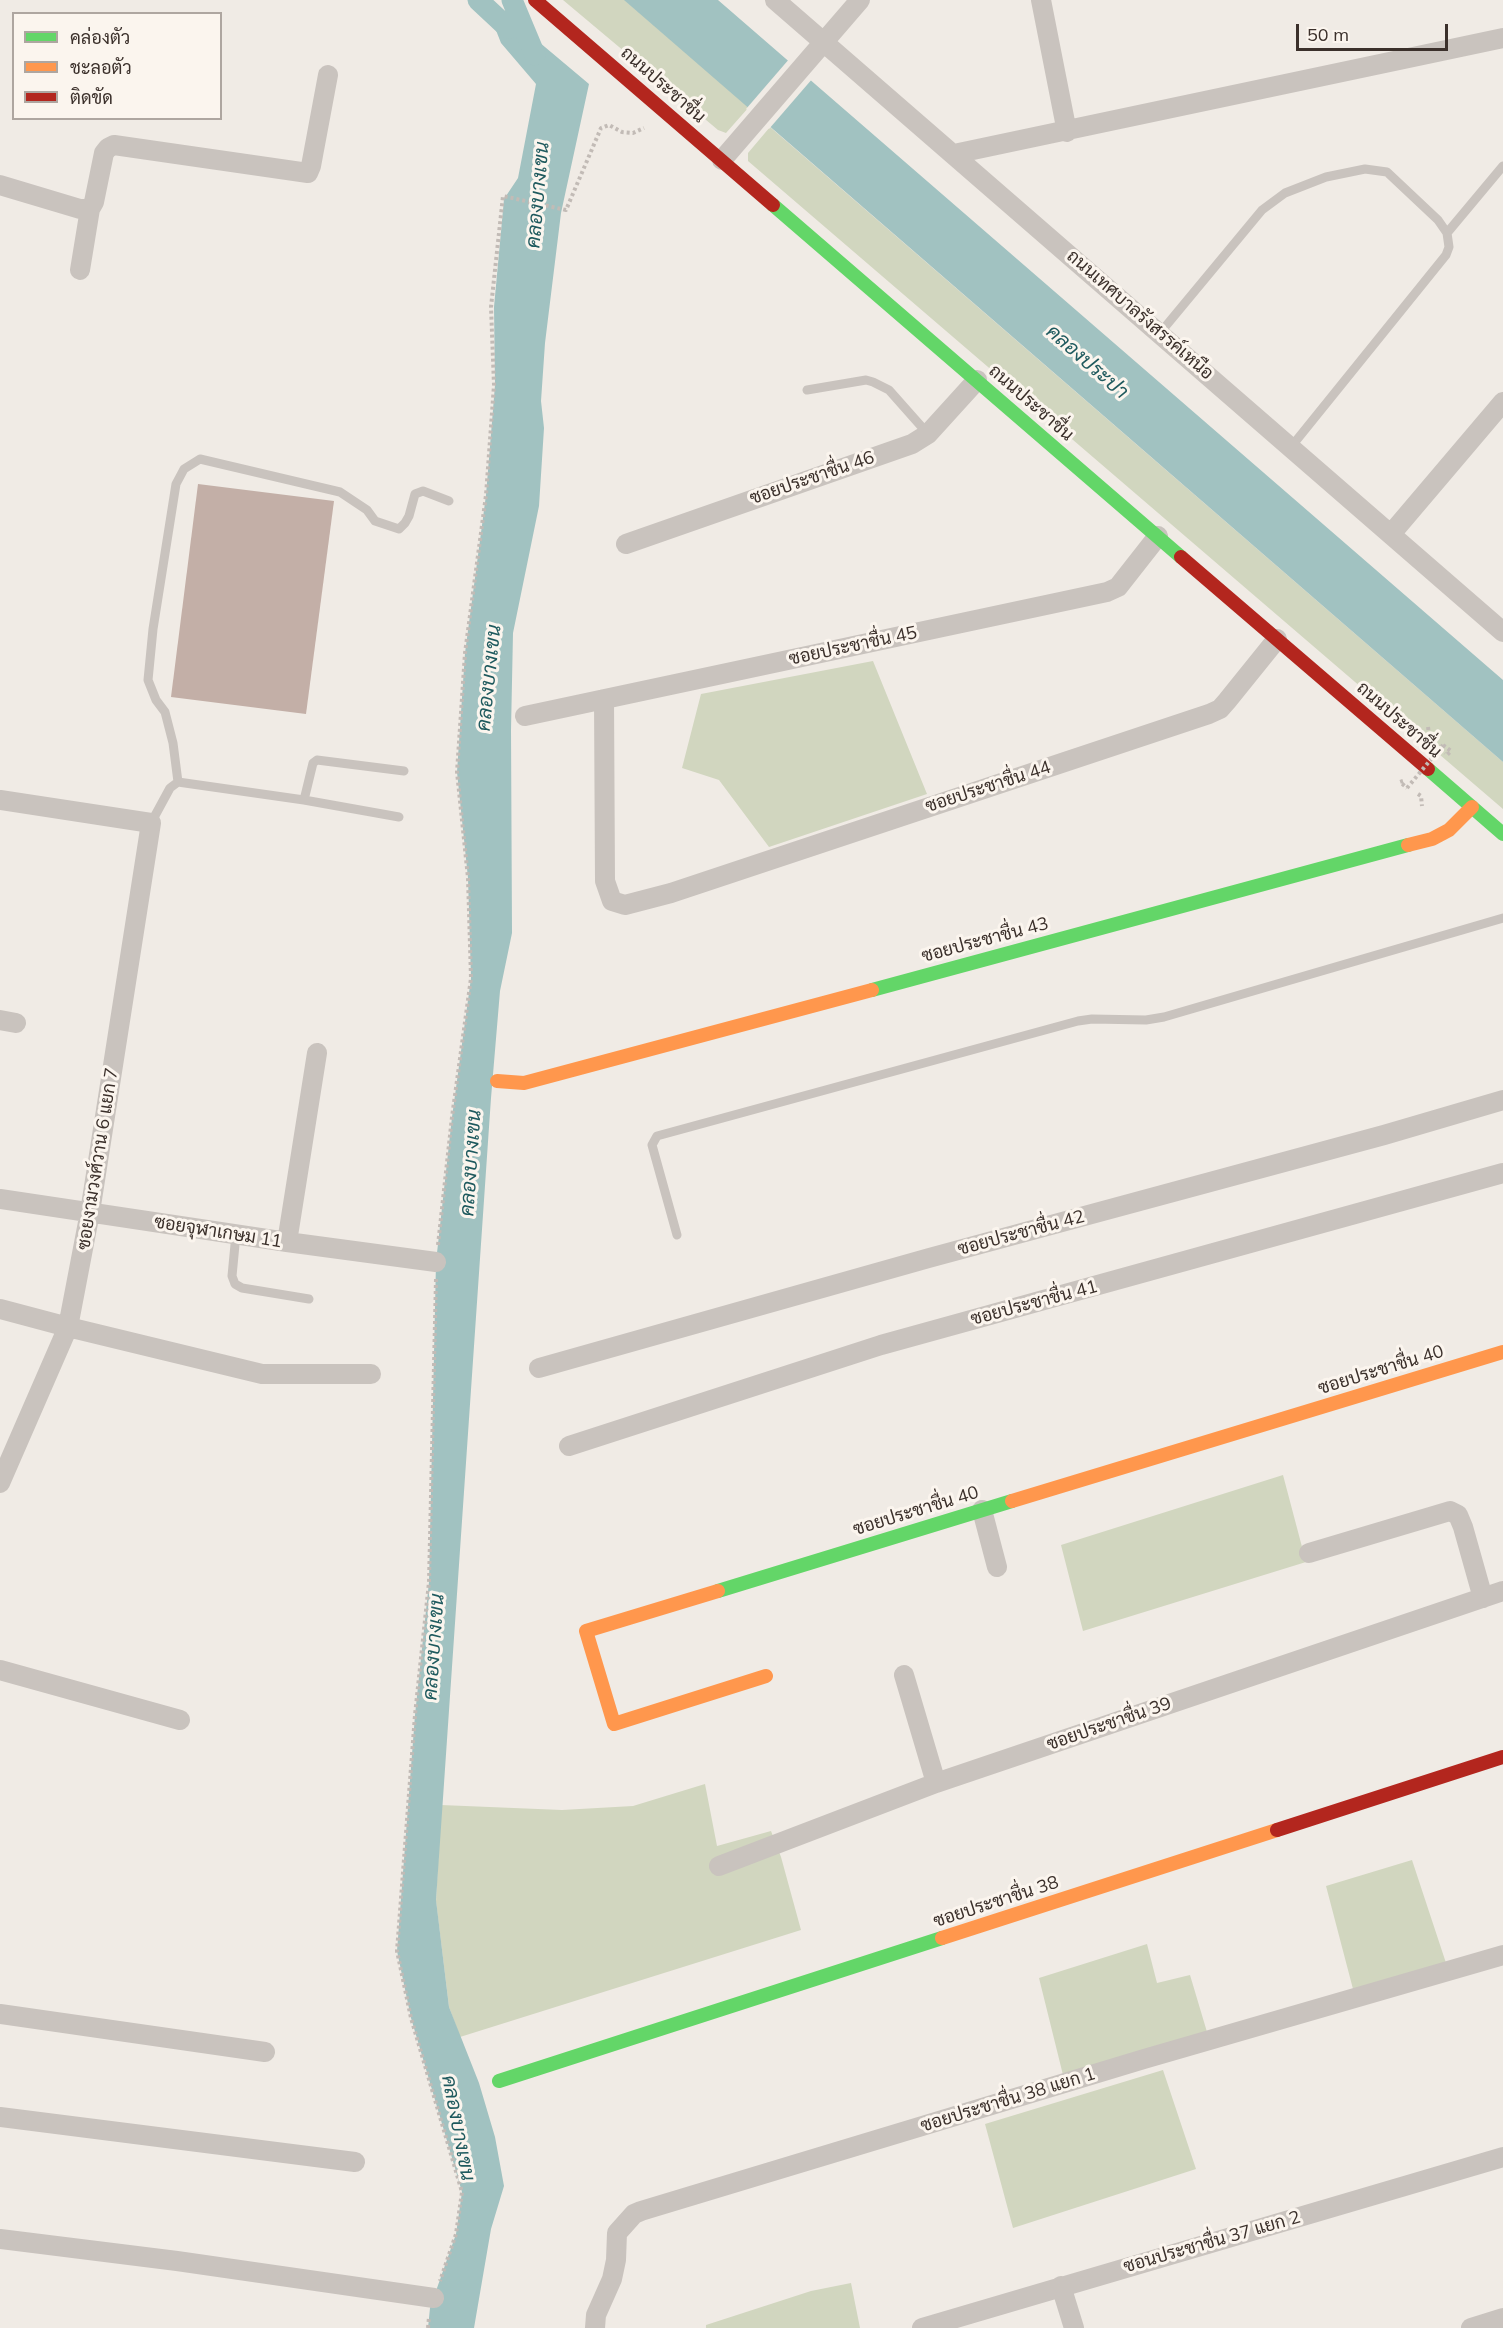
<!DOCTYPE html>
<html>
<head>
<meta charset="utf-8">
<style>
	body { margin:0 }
	#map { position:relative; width:1503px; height:2328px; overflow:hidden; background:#f0ebe5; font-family:Mulish,Sarabun,sans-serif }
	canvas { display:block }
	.legend { position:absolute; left:12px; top:12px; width:210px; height:108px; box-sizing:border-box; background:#fbf5ee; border:2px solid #aea6a0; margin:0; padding:8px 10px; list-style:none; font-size:18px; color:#3b302b }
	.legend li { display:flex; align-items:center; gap:12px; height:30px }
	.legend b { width:30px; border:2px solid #aea6a0 }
	.scale { position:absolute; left:1296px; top:24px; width:152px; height:27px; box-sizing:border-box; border:3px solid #3b302b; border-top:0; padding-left:8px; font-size:18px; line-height:21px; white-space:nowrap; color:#3b302b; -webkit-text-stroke:4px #fbf5ee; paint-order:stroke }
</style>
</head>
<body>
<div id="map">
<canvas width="1503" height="2328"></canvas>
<ul class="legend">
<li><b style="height:8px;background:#63d668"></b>คล่องตัว</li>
<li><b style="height:8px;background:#ff974d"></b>ชะลอตัว</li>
<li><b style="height:8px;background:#b3261e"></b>ติดขัด</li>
</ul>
<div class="scale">50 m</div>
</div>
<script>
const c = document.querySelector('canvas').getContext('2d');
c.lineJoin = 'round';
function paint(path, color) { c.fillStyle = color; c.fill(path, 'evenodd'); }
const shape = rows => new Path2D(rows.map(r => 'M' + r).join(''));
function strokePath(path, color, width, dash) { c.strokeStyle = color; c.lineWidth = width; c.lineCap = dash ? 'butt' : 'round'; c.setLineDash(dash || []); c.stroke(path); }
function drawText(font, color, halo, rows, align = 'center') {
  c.font = font + ' Mulish,Sarabun,sans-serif'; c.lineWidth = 6; c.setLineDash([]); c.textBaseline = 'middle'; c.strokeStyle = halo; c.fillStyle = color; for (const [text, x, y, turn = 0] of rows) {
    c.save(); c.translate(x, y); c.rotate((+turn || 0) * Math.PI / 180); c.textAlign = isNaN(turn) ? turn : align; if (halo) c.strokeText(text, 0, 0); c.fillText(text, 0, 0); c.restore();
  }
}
const green = shape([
	[563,0,625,0,749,107,726,133,718,130],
	[770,127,1503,762,1503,809,748,161,748,153],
	[873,661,927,794,769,847,719,780,682,768,701,694],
	[1283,1475,1306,1562,1083,1631,1061,1545],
	[705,1784,717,1846,771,1831,781,1857,801,1930,460,2037,449,2007,436,1901,441,1805,562,1810,633,1806],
	[1412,1860,1446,1963,1353,1989,1326,1886],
	[1147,1944,1157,1983,1190,1975,1207,2032,1063,2075,1039,1978],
	[1163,2070,1196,2169,1013,2228,985,2124],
	[851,2283,860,2328,706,2328,706,2325,811,2291]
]);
const water = shape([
	[484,0,489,0,589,84,561,213,545,343,541,401,544,428,539,506,513,633,511,730,512,933,500,991,491,1098,436,1900,449,2007,479,2083,495,2137,504,2186,491,2229,474,2328,428,2328,430,2308,456,2234,462,2192,411,2018,397,1951,415,1715,429,1582,436,1262,452,1117,471,978,468,878,457,772,465,653,486,495,495,385,494,307,504,199,518,178,536,84,501,43],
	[624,0,718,0,1503,680,1503,762]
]);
const pier = shape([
	[790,58,813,78,769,129,746,109]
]);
const canal = shape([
	[478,0,508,28],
	[512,0,535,55]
]);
const building = shape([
	[198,484,334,501,306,714,171,697]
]);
const path = shape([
	[1428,727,1430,740],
	[1443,745,1451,751,1447,755,1445,753],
	[1403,781,1400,782,1407,788],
	[1418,794,1421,796,1422,806],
	[438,1245,452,1117,471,978,468,878,457,772,465,653,486,495,494,385,491,307,503,196,566,210,601,128,609,125,622,132,633,133,644,128],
	[436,1279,429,1582,415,1715,397,1951,411,2018,462,2192,456,2234,440,2281],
	[428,2328,429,2317]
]);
const lane = shape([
	[1447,233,1503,166],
	[1160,333,1262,210,1285,193,1326,177,1365,169,1387,172,1438,220,1447,233,1449,247,1446,255,1291,447],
	[807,390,866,380,873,382,889,390,928,434],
	[178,782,173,743,165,712,156,700,148,680,153,629,176,484,184,469,200,459,340,492,367,510,375,521,399,529,405,523,409,516,415,494,423,491,449,501],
	[304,800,399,817],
	[151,823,170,788,178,782,304,800,313,763,317,760,404,771],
	[236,1234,232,1276,235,1284,242,1288,309,1299],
	[677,1235,652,1145,657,1136,1078,1021,1092,1019,1146,1020,1164,1017,1503,918]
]);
const street = shape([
	[775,0,1503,632],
	[1041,0,1067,132],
	[954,154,1503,38],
	[722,160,860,0],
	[0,185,80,209,90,209],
	[80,270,90,209,94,202,104,153,108,148,114,145,308,173,311,166,328,75],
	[1391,534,1503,402],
	[626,544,912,444,928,434,977,380],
	[604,699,605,881,612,901,625,905,671,893,1209,714,1220,709,1227,701,1277,639],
	[525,716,1107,592,1118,587,1158,536],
	[0,800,151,823,90,1212,68,1327,0,1483],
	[0,1020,16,1023],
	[0,1199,287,1242,436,1262],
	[287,1242,317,1053],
	[0,1309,68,1327,262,1374,371,1374],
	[539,1368,929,1258,1384,1135,1503,1100],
	[569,1446,881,1345,1503,1173],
	[982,1510,997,1567],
	[1309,1553,1450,1511,1458,1515,1463,1527,1483,1598],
	[0,1670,180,1720],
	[904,1675,936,1783],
	[719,1866,936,1783,1503,1591],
	[0,2014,265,2052],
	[0,2117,355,2162],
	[0,2239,177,2261,434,2298],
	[1061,2286,1074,2328],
	[595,2328,596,2315,612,2279,616,2260,617,2233,634,2214,641,2211,1144,2059,1503,1955],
	[922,2328,1503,2157],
	[1471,2328,1503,2318]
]);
const fast = shape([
	[773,205,1181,557],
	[1428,769,1503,834],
	[872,990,1408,845],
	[718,1591,1012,1501],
	[499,2081,942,1938]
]);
const slow = shape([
	[1408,845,1432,839,1449,830,1472,807],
	[497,1081,524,1083,872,990],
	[1012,1501,1503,1352],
	[718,1591,586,1631,614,1724,766,1676],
	[942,1938,1277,1830]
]);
const jam = shape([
	[535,0,773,205],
	[1181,557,1428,769],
	[1277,1830,1503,1757]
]);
const pathBridge = shape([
	[1407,788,1443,745]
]);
const streetNames = [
	["ถนนประชาชื่น",663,85,41],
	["ถนนเทศบาลรังสรรค์เหนือ",1140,315,41],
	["ถนนประชาชื่น",1031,403,41],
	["ซอยประชาชื่น 46",812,478,-19],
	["ซอยประชาชื่น 45",853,646,-12],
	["ถนนประชาชื่น",1399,720,41],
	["ซอยประชาชื่น 44",988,787,-18],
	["ซอยประชาชื่น 43",985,940,-15],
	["ซอยงามวงศ์วาน 6 แยก 7",98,1159,-81],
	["ซอยจุฬาเกษม 11",218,1232,9],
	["ซอยประชาชื่น 42",1021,1233,-15],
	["ซอยประชาชื่น 41",1034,1303,-15],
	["ซอยประชาชื่น 40",1381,1370,-17],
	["ซอยประชาชื่น 40",916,1511,-17],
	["ซอยประชาชื่น 39",1109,1724,-19],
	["ซอยประชาชื่น 38",996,1902,-18],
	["ซอยประชาชื่น 38 แยก 1",1008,2100,-17],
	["ซอนประชาชื่น 37 แยก 2",1212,2242,-16]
];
const waterNames = [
	["คลองบางเขน",538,195,-85],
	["คลองประปา",1087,362,41],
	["คลองบางเขน",489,678,-84],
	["คลองบางเขน",471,1163,-86],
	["คลองบางเขน",434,1647,-86],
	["คลองบางเขน",458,2128,79]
];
paint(green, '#d1d6bf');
paint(water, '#a1c2c1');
paint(pier, '#f0ebe5');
strokePath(canal, '#a1c2c1', 21);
paint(building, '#c3afa7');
strokePath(path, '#c2bbb6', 4, [3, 3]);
strokePath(lane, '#c9c3be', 9);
strokePath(street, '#c9c3be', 20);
strokePath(fast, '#63d668', 14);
strokePath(slow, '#ff974d', 14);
strokePath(jam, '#b3261e', 14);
strokePath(pathBridge, '#c2bbb6', 4, [3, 3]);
drawText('18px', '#3b302b', '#fbf5ee', streetNames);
drawText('italic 20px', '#1f5a5e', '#fbf5ee', waterNames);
</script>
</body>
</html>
